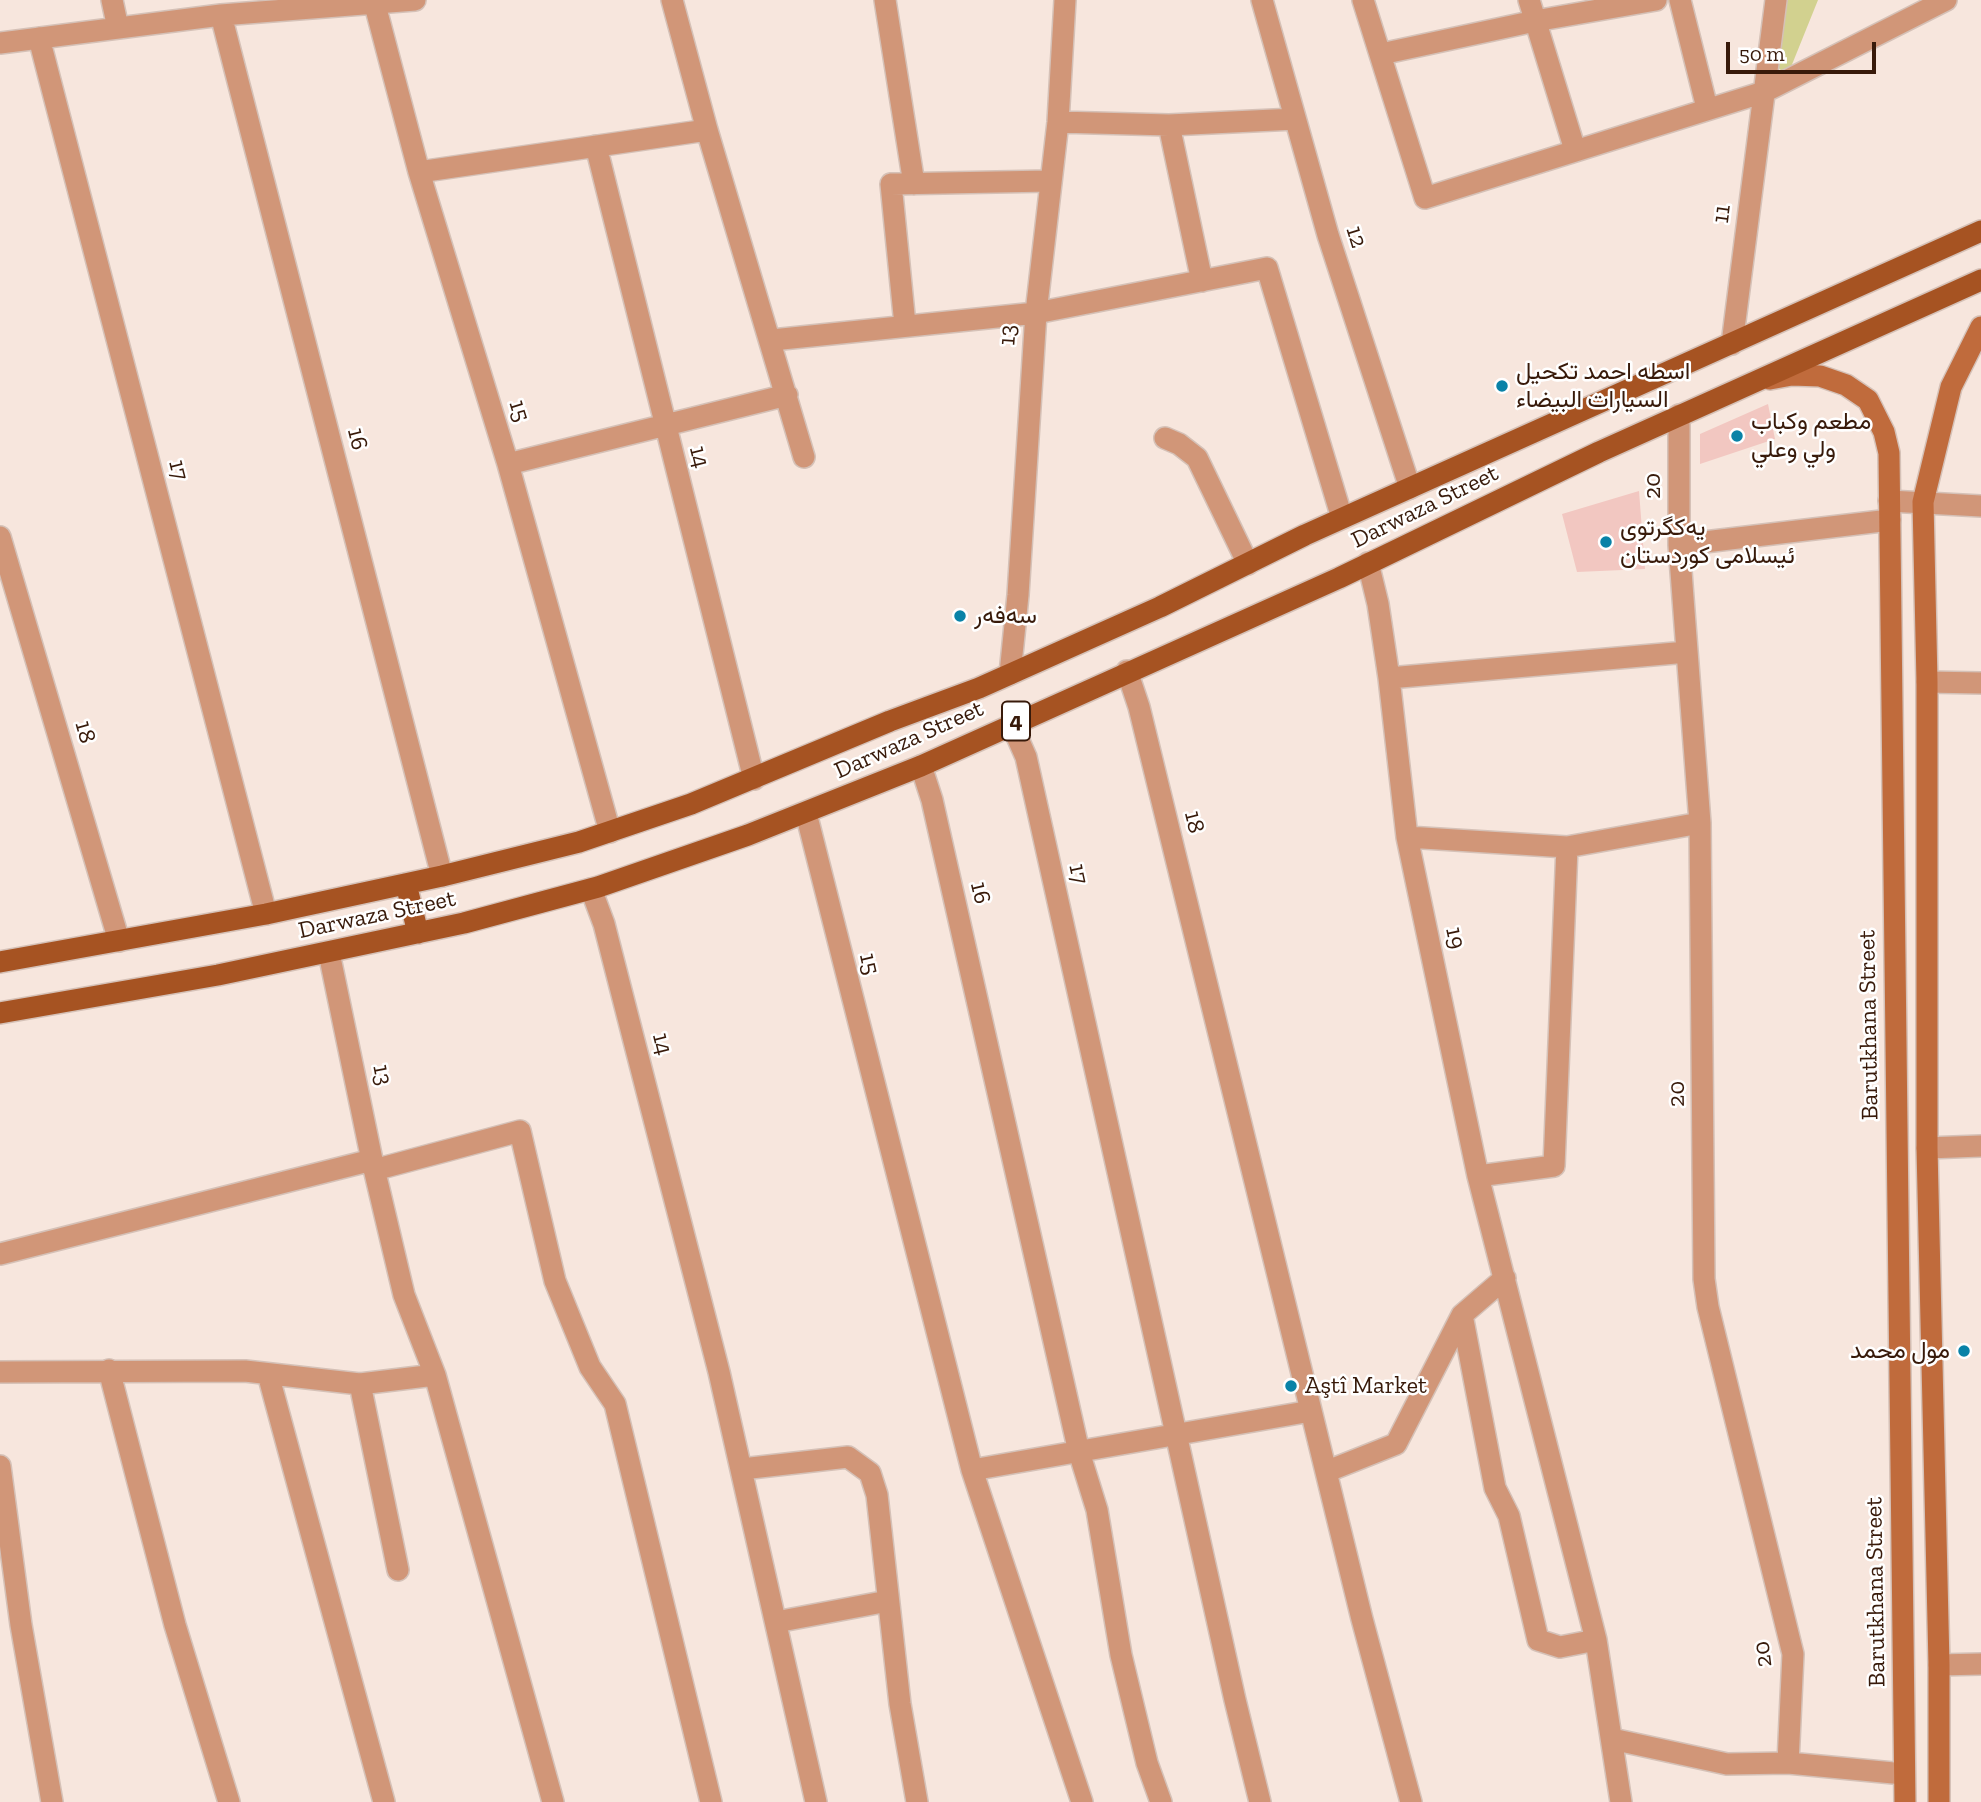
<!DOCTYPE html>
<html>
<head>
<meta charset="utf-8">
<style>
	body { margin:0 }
	#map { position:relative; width:1981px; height:1802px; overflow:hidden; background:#f7e6dd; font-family:"Zilla Slab",serif }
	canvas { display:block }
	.scale { position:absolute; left:1726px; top:42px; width:150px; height:32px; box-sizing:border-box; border:4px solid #381a0a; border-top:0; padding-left:9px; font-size:21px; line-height:24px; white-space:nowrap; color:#381a0a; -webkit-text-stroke:5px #fff; paint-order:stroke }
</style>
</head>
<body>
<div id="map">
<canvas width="1981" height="1802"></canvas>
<div class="scale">50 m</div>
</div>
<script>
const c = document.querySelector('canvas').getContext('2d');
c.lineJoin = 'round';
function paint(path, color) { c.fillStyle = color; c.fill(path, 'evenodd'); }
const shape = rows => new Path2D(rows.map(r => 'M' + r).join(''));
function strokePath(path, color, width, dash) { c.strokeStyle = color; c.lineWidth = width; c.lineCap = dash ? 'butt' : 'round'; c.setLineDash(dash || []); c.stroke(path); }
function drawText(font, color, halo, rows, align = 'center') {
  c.font = font + ' "Zilla Slab",Vazirmatn,serif'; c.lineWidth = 5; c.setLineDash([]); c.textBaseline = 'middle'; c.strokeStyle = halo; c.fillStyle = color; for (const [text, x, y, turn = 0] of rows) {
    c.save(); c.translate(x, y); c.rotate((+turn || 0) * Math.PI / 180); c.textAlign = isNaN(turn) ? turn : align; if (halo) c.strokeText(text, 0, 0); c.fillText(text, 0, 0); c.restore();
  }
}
const green = shape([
	[1786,0,1818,0,1791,67,1782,71,1776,66]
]);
const building = shape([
	[1768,404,1775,439,1700,464,1700,434],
	[1639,491,1645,569,1577,572,1562,514]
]);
const minor = shape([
	[112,0,118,28],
	[672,0,707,130,804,457],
	[885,0,914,184],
	[1262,0,1328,235,1410,488],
	[1363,0,1425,198,1764,92,1946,0],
	[1529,0,1575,150],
	[1680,0,1707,108],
	[375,5,419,172,508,464,610,832],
	[221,15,442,876],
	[39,38,266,914],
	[0,43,221,15,415,0],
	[1381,54,1535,21,1656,0],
	[1058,122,1169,125,1295,119],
	[1169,125,1202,281],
	[596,146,754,779],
	[419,172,707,130],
	[905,325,891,184,1049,181],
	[772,340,1036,313,1267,268,1342,518],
	[1732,344,1776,0],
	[1679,415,1679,545,1700,823,1704,1279,1708,1307,1793,1654,1788,1763],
	[1165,438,1179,444,1197,458,1248,564],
	[508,464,787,395],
	[1889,501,1981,506],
	[0,537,119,941],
	[1679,545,1890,520],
	[1368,563,1378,604,1389,678,1407,837,1478,1176,1596,1640,1621,1802],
	[1127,671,1139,707,1362,1619,1411,1802],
	[1010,674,1018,595,1036,313,1058,122,1065,0],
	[1389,678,1687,652],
	[1927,682,1981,683],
	[1011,723,1026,757,1235,1700,1260,1802],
	[921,766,932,800,1079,1452,1097,1510,1121,1655,1147,1763,1161,1802],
	[806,813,972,1470,1082,1802],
	[1407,837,1567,847,1700,823],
	[591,889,604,924,719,1372,816,1802],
	[329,953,372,1160,404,1295,435,1375,553,1802],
	[1927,1148,1981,1146],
	[374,1170,520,1131,555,1281,590,1367,615,1404,711,1802],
	[1478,1176,1554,1166,1567,847],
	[0,1254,372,1160],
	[1462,1315,1495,1488,1509,1516,1538,1640,1560,1647,1596,1640],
	[109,1370,175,1625,229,1802],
	[0,1372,245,1371,360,1384,435,1375],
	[268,1374,384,1802],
	[360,1384,398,1570],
	[0,1466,21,1625,52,1802],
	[742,1469,848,1457,870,1473,877,1495,900,1704,917,1802],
	[972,1470,1311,1411],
	[1328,1471,1396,1444,1462,1315,1505,1278],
	[776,1622,888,1601],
	[1939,1665,1981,1664],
	[1612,1739,1727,1764,1788,1763,1904,1774]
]);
const secondary = shape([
	[1770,379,1792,375,1820,376,1846,385,1868,400,1884,432,1889,453,1905,1802],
	[1939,1802,1939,1665,1927,1148,1927,682,1923,502,1951,387,1981,327]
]);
const primary = shape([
	[406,884,418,933],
	[0,962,266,914,442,876,579,842,691,804,890,721,979,688,1160,607,1305,535,1981,231],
	[0,1013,218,975,464,923,598,887,748,835,921,766,1339,578,1599,452,1981,280]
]);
const markers = [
	[1502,386,7,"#0982a7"],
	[1737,436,7,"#0982a7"],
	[1606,542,7,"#0982a7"],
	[960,616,7,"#0982a7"],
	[1964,1351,7,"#0982a7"],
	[1291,1386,7,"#0982a7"]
];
const shields = [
	[1016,721,28]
];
const shieldNames = [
	["4",1016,721]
];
const streetNames = [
	["11",1722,214,-83],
	["12",1356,237,73],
	["13",1008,335,-86],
	["15",519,411,73],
	["16",357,439,76],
	["14",699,457,76],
	["17",178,470,76],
	["20",1653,486,-90],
	["Darwaza Street",1425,507,-26],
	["18",85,732,74],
	["Darwaza Street",909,740,-24],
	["18",1194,822,76],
	["17",1078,874,78],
	["16",980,893,77],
	["Darwaza Street",377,915,-12],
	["19",1455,938,78],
	["15",869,964,77],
	["Barutkhana Street",1869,1025,-91],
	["14",662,1044,76],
	["13",382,1075,79],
	["20",1677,1094,-91],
	["Barutkhana Street",1876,1592,-91],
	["20",1763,1654,-97]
];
const poiNames = [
	["اسطه احمد تكحيل",1516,372],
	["السيارات البيضاء",1516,400],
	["مطعم وكباب",1751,422],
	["ولي وعلي",1751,450],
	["یەکگرتوی",1620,528],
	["ئیسلامی کوردستان",1620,556],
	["سەفەر",974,616],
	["مول محمد",1950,1351,"right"],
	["Aştî Market",1305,1386]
];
paint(green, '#d2d18f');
paint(building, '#f2c7c1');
strokePath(minor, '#d5c1b7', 24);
strokePath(secondary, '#d5c1b7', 24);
strokePath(primary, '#d5c1b7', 24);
strokePath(minor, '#d19678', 21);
strokePath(secondary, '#c06b3c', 21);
strokePath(primary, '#a65322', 21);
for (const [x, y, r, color] of markers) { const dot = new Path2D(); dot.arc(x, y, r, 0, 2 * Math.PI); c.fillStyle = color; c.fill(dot); strokePath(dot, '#fff', 2.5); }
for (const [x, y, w] of shields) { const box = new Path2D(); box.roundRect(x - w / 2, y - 19.5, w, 39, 5); c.fillStyle = '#fff'; c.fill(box); strokePath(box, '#381a0a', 2); }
drawText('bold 23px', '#381a0a', null, shieldNames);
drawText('24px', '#381a0a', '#fff', streetNames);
drawText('24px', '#381a0a', '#fff', poiNames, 'left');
</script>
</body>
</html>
